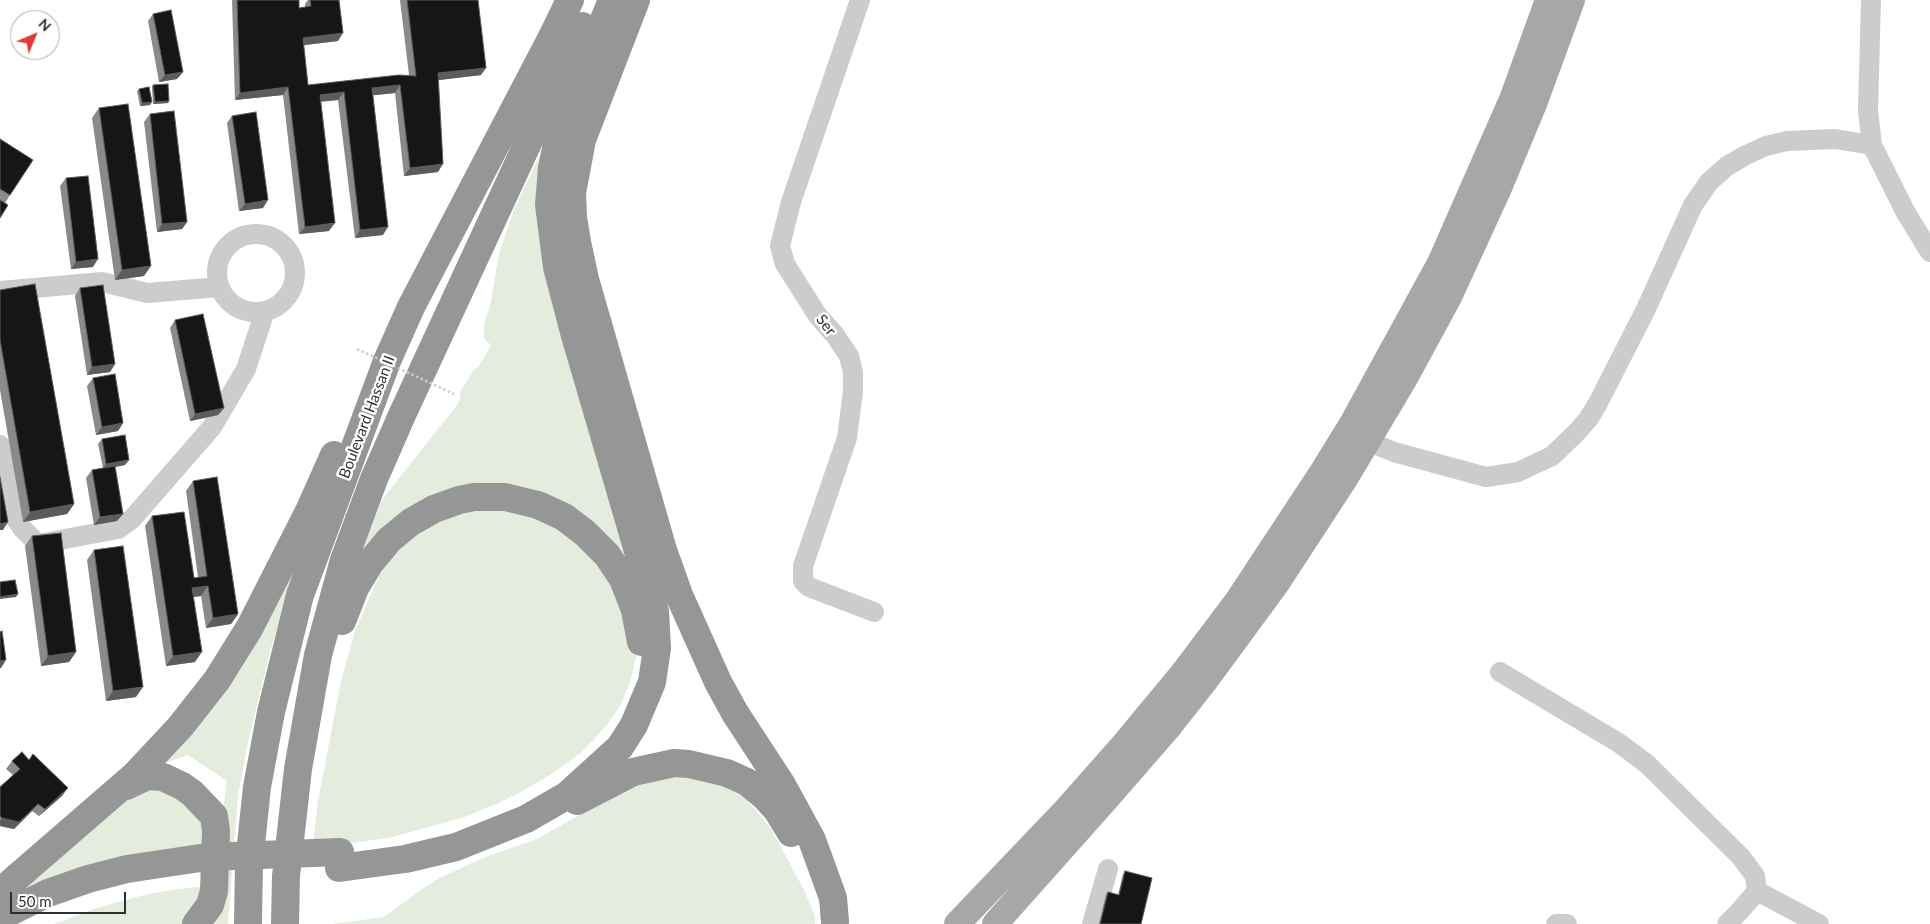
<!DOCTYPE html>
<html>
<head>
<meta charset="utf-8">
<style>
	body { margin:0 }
	#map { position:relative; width:1930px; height:924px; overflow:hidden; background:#fff; font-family:Lato,sans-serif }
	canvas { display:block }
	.north { position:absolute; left:10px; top:10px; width:50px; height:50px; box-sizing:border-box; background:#fff; border:1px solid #acacac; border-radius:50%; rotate:45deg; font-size:14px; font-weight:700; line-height:20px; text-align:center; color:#2f2f2f }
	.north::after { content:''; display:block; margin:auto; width:18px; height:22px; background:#dc3c3b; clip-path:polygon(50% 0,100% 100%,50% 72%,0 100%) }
	.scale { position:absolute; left:10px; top:892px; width:116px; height:22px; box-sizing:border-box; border:2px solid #2f2f2f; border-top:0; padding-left:6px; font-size:15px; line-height:18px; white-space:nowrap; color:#2f2f2f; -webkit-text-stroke:4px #fff; paint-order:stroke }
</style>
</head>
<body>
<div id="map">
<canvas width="1930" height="924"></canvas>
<div class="north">N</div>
<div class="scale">50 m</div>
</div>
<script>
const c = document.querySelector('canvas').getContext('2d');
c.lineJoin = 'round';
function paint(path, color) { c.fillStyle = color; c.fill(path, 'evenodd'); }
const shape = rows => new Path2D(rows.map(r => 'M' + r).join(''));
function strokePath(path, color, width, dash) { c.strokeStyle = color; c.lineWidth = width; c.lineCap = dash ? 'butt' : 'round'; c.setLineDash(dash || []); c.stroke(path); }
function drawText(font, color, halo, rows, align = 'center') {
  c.font = font + ' Lato,sans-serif'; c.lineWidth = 5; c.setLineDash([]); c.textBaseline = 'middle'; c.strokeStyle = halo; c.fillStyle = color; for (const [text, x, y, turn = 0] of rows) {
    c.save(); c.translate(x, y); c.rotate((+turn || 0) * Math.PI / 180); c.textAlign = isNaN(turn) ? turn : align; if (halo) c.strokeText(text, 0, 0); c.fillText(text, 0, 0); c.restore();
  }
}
const green = shape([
	[543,149,633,581,498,487,356,564,382,500,457,405,460,399,460,392,473,371,479,366,491,345,484,339,484,325,491,302,499,253,515,207],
	[471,508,540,513,609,563,635,628,636,656,630,683,619,708,606,726,583,751,553,773,519,793,496,804,465,817,389,838,350,843,313,843,318,801,341,681,355,631,379,576,398,549,422,527],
	[304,543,271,648,249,737,238,795,228,924,207,924,227,781,188,755,159,765],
	[681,775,717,783,743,796,754,808,771,829,803,888,815,916,815,924,333,924,384,917,422,889,441,877,488,856,537,839,631,786],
	[144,782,193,801,213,847,0,904],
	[209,886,185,924,54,924,97,908,144,895,178,889]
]);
const minor = shape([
	[860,0,791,202,780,246,785,264,818,316,835,335,849,356,853,372,853,391,847,438,803,566,803,581,809,587,874,612],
	[1871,0,1868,111,1872,145,1906,213,1930,252],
	'217 273a39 39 0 1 1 78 0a39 39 0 1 1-78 0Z',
	[0,291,102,282,147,293,220,287],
	[1367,441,1394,452,1486,477,1518,472,1552,456,1577,432,1589,418,1598,403,1646,309,1693,205,1709,182,1727,166,1746,155,1766,146,1787,141,1835,139,1872,145],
	[0,445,12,513,23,529,38,544,118,529,132,519,212,427,246,369,265,311],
	[1500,672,1619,743,1647,764,1741,857,1755,876,1757,891,1739,912,1727,924],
	[1757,891,1819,924],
	[1092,924,1108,869],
	[1556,924,1567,924]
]);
const major = shape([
	[957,924,1064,812,1125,743,1183,673,1238,600,1321,474,1353,422,1440,263,1513,97,1548,0],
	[995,924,1107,798,1168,728,1205,681,1277,583,1343,482,1405,378,1449,297,1499,188,1534,104,1572,0]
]);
const highway = shape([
	[636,0,582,140,572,193,573,217,577,242,585,279,663,550,679,595,718,682,735,713,782,785,812,840,833,898,835,921],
	[342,621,355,588,370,563,389,540,411,522,434,509,459,500,474,497,505,497,538,505,564,517,585,533,607,555,623,579,635,610,641,642],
	[126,786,147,776,163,777,182,786,192,793,214,816,216,831,214,891,210,905,196,924],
	[577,801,633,772,674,763,689,764,727,773,747,782,764,796,777,810,791,833],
	[339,868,405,859,456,847,526,819,566,796,620,747,634,725,652,682,657,648,655,612,650,592,574,332,557,267,549,205,552,168,559,134,574,92,612,0],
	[0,892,135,775,180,727,217,680,250,627,310,509,334,455],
	[0,917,48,893,88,879,127,869,207,857],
	[248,924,249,863,257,787,271,712,300,595,387,361,411,307,552,37,570,0],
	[285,924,286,876,298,769,318,655,344,560,374,479,402,415,582,26]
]);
const pathBridge = shape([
	[357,349,454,394]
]);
const highwayBridge = shape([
	[207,857,340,852]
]);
const wall = shape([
	[232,0,299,0,299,8,305,7,305,4,308,0,339,0,338,41,303,45,308,85,409,75,400,0,478,0,481,75,438,80,438,172,404,176,395,93,373,95,383,235,355,238,338,100,320,102,329,231,299,234,283,95,235,100],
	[153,14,183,72,177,79,159,82,148,21],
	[153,85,168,103,153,104,152,87],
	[139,89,150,105,140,106,137,91],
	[99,108,144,276,115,280,92,118],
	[150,114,187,222,182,229,157,232,144,122],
	[232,116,263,208,239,211,227,123],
	[0,139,10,195,5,203,0,218],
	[66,178,93,267,71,269,60,186],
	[80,288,115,364,110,372,87,375,75,296],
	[0,290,74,504,67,514,23,522,0,390],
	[175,320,224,408,218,415,190,421,170,328],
	[93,378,123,423,118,431,96,435,87,386],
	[102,439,125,465,115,467,123,514,117,521,94,525,86,478,92,470,103,468,98,444],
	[193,481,238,614,231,624,206,628,201,596,193,597,195,662,166,666,145,526,152,516,194,578,198,577,186,491],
	[32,536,76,652,69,662,41,666,25,546],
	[94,550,136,697,106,701,87,560],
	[12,761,62,796,39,816,32,811,14,829,0,826,0,787,13,775,6,769],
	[1125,871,1141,924,1099,924,1106,894,1108,892,1118,895,1123,874]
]);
const shadedWall = shape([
	[343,33,338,41,297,46,303,38],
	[486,68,481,75,432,81,438,73],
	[183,72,177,79,159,82,165,75],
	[400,85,395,93,367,96,372,88],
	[288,87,283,95,235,100,240,93],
	[344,92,338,100,314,102,320,95],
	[169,101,168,103,153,104,155,102],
	[152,102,150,105,140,106,142,103],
	[443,164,438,172,404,176,410,168],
	[268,200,263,208,239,211,245,204],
	[187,222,182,229,157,232,162,224],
	[335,223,329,231,299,234,305,227],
	[388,227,383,235,355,238,360,230],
	[98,259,93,267,71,269,76,262],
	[151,266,144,276,115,280,122,270],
	[115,364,110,372,87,375,92,367],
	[224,408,218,415,190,421,195,414],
	[123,423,118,431,96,435,102,427],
	[129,460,125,465,103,469,106,464],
	[74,504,67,514,23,522,30,512],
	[123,514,117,521,94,525,100,517],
	[8,522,3,530,0,530,0,524],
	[208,586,201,596,185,598,192,588],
	[18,594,16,597,0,599,0,597],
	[238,614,231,624,206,628,213,618],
	[76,652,69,662,41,666,48,656],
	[202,652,195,662,166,666,173,656],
	[6,660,1,668,0,668,0,661],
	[143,687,136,697,106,701,113,691],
	[68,788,62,796,39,816,45,809],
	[38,804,32,811,14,829,0,826,0,821,2,818]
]);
const building = shape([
	[237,0,299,0,299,8,311,6,310,0,339,0,343,33,303,38,308,85,399,75,416,76,407,0,478,0,486,68,438,73,443,164,410,168,400,85,372,88,388,227,360,230,344,92,320,95,335,223,305,227,288,87,240,93,237,0],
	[171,10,183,72,165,75,153,14,171,10],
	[168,84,169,101,155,102,153,85,168,84],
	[149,87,152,102,142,103,139,89,149,87],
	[128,104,151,266,122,270,99,108,128,104],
	[174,111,187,222,162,224,150,114,174,111],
	[256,112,268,200,245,204,232,116,256,112],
	[0,139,33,160,10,195,0,189,0,139],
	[88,176,98,259,76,262,66,178,88,176],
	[0,200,8,205,0,218,0,200],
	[35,284,74,504,30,512,0,340,0,290,35,284],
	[103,285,115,364,92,367,80,288,103,285],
	[203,314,224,408,195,414,175,320,203,314],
	[115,374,123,423,102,427,93,378,115,374],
	[125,435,129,460,106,464,102,439,125,435],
	[115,466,123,514,100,517,92,470,115,466],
	[0,477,8,522,0,524,0,477],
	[217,477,238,614,213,618,208,586,192,588,202,652,173,656,152,516,184,512,194,578,207,576,193,481,217,477],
	[61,533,76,652,48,656,32,536,61,533],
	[123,546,143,687,113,691,94,550,123,546],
	[15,580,18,594,0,597,0,582,15,580],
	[2,631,6,660,0,661,0,632,2,631],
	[22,752,29,760,33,754,68,788,45,809,38,804,19,822,2,818,0,816,0,787,20,769,12,761,22,752],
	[1125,871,1152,878,1141,924,1100,924,1108,892,1119,895,1125,871]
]);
const streetNames = [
	["Ser",826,325,52],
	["Boulevard Hassan II",367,417,-69]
];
paint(green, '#e4ecde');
strokePath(minor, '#ccc', 20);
strokePath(major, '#a7a7a7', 26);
strokePath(highway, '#969696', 28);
strokePath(pathBridge, '#ccc', 2.5, [2.5, 2.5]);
strokePath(highwayBridge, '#969696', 28);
paint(wall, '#8a8a8a');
paint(shadedWall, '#5c5c5c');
paint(building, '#161616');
strokePath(building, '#5c5c5c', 1);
drawText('15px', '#2f2f2f', '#fff', streetNames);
</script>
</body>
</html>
